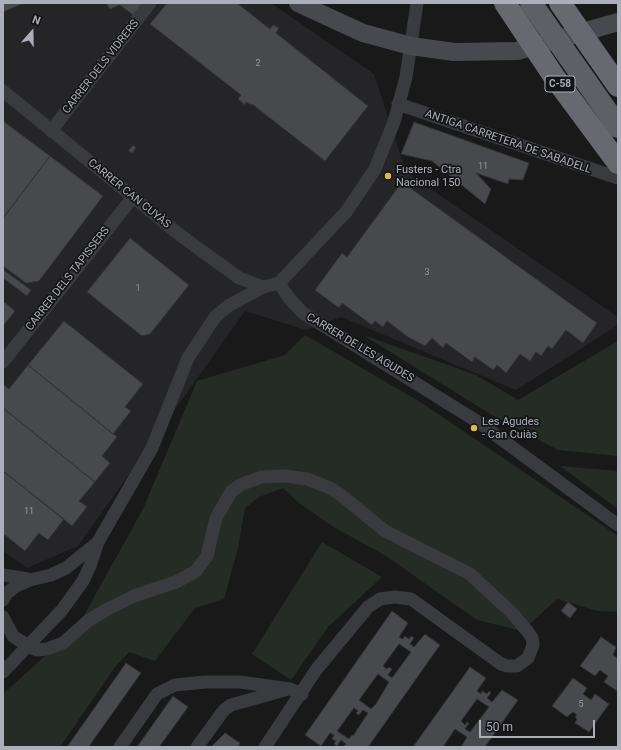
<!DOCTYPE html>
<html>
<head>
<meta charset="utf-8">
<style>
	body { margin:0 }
	#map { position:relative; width:621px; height:750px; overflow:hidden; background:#19191a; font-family:Roboto,sans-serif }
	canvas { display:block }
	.frame { position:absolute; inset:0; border:4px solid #acafb9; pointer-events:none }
	.north { position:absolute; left:12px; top:12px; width:40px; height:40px; -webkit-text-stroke:3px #141416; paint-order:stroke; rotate:20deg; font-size:11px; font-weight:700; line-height:16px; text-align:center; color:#acafb9 }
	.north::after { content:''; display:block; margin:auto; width:14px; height:18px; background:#acafb9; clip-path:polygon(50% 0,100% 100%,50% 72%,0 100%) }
	.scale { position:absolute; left:479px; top:720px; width:116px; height:18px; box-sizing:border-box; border:2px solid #acafb9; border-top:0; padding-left:5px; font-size:12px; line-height:14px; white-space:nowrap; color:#acafb9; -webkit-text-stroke:3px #141416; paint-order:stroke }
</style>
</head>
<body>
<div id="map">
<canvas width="621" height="750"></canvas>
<div class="frame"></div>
<div class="north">N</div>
<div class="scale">50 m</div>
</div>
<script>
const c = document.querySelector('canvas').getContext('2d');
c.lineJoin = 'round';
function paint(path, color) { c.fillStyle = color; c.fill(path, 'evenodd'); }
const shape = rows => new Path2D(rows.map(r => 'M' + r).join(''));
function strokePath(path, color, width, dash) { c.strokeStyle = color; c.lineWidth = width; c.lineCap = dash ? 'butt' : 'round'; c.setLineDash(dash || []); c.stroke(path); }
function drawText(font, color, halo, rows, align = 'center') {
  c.font = font + ' Roboto,sans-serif'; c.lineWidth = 3.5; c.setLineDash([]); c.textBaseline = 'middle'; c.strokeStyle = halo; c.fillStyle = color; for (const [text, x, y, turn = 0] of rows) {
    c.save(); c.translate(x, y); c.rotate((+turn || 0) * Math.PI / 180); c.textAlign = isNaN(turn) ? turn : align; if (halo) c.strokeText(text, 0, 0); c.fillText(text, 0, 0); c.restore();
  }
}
const built = shape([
	[3,3,271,3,374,74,406,172,618,317,618,325,516,390,341,317,306,330,245,311,78,546,27,568,3,551]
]);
const green = shape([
	[305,335,422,403,618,536,618,612,598,611,557,599,522,631,477,620,386,556,332,526,299,503,283,488,259,497,245,508,238,548,224,599,195,608,155,661,129,652,115,667,60,747,3,747,3,694,78,626,143,509,197,381,285,355],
	[363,335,476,375,518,400,618,341,618,456,558,450,492,415],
	[560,466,618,471,618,509],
	[322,542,382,577,328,627,291,680,252,654]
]);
const building = shape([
	[3,3,24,3,3,12,3,3],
	[106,3,143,3,133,15,120,5,110,9,106,3],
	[167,3,237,3,270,29,273,25,279,28,276,33,368,106,325,161,252,104,251,105,246,102,245,105,238,99,241,95,150,24,167,3],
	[3,121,50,156,3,218,3,121],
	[414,122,529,163,523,180,509,179,508,184,476,173,491,189,485,204,432,161,401,154,414,122],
	[133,145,136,148,132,153,128,151,133,145],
	[50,156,103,196,39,281,26,283,3,266,3,218,50,156],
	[402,182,597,323,583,343,566,330,552,349,548,346,541,356,536,352,530,361,520,354,506,373,497,365,493,370,475,357,472,362,446,343,443,348,432,338,425,346,408,337,387,321,383,327,375,321,372,325,342,303,339,308,315,290,342,253,347,257,402,182],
	[130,238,189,285,150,334,142,336,87,292,130,238],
	[5,271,31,290,27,296,3,278,3,272,5,271],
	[3,301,15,311,3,326,3,301],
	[64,321,143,384,125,407,131,411,113,434,28,365,64,321],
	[28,365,117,437,102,456,110,463,95,482,3,408,3,384,9,389,28,365],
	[3,408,95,482,79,501,87,507,72,526,3,471,3,408],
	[3,471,64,519,48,540,39,533,25,551,5,535,3,538,3,471],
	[568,602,577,609,570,618,561,611,568,602],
	[392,611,408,623,399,637,403,639,405,636,409,639,411,636,414,638,410,644,414,647,425,634,440,645,368,747,343,747,346,744,341,740,337,746,334,744,336,741,332,739,334,735,330,733,321,746,305,735,392,611],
	[399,644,411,652,392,678,388,675,392,669,389,667,387,669,383,666,399,644],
	[378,674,389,682,376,704,371,709,359,700,378,674],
	[354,708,358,711,356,713,359,715,363,710,368,713,353,736,352,735,349,739,337,731,354,708],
	[601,637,616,647,613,655,617,658,618,657,617,691,604,682,608,676,600,670,595,676,580,666,601,637],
	[126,663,141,673,92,742,89,747,67,747,126,663],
	[470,667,486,678,477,691,481,694,482,691,487,694,489,691,491,693,487,698,492,702,502,690,518,700,485,747,461,747,467,737,455,729,443,747,413,747,470,667],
	[477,699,489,707,470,732,465,729,469,723,467,722,465,725,461,721,477,699],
	[573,678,587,688,583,694,591,700,595,694,609,704,589,732,575,723,577,719,575,717,577,715,573,712,567,717,552,706,573,678],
	[173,696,188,707,178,721,159,747,137,747,173,696],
	[225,733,240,743,238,747,211,747,225,733]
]);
const minor = shape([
	[3,91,180,235,239,278,263,287],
	[398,104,618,178],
	[51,131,150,3],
	[279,283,289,298,303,313,478,422,618,525],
	[3,362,133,197],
	[3,575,28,579],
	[3,600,7,593,16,586,30,580,51,575,66,568,97,543],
	[3,617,13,636,28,646,37,650,47,649,63,643,89,620,108,609,134,596,176,582,196,571,207,556,216,518,231,492,240,485,261,477,285,476,307,479,330,488,341,495,385,531,470,574,512,613,528,632,532,638,533,645,528,658,517,666,507,666,501,664,411,599,395,597,380,599,368,607,316,670,265,747],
	[3,672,62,610,83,581,90,566,98,542,152,448,188,358,215,317,228,306,263,287,279,283,346,212,375,169,394,122,406,77,417,3],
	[120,747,157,694,175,685,205,682,240,682,290,689,302,694],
	[197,747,224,710,231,705,285,690]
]);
const secondary = shape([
	[298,3,363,33,411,46,454,52,517,51,618,22]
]);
const trunkBridge = shape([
	[531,3,618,127]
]);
const motorwayBridge = shape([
	[505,3,555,78,618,163],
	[560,3,618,86]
]);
const markers = [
	[388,176,4,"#e0b84b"],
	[474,428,4,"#e0b84b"]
];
const numberNames = [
	["2",258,64],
	["11",483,167],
	["3",427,273],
	["1",138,289],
	["11",29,512],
	["5",581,705]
];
const shields = [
	[560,84,30]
];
const shieldNames = [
	["C-58",560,84]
];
const streetNames = [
	["CARRER DELS VIDRERS",101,67,-52],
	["ANTIGA CARRETERA DE SABADELL",508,142,19],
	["CARRER CAN CUYÀS",129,194,39],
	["CARRER DELS TAPISSERS",68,279,-52],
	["CARRER DE LES AGUDES",360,348,31]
];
const poiNames = [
	["Fusters - Ctra",396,170],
	["Nacional 150",396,183],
	["Les Agudes",482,422],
	["- Can Cuiàs",482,435]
];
paint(built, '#252527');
paint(green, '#252c26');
paint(building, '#48494d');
strokePath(building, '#333336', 1);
strokePath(minor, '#3a3b3f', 13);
strokePath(secondary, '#48494f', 18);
strokePath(trunkBridge, '#5e6067', 22);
strokePath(motorwayBridge, '#676870', 22);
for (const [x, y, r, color] of markers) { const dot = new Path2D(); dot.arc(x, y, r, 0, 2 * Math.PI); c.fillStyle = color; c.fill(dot); strokePath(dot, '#141416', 1.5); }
drawText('9px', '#93969e', null, numberNames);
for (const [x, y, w] of shields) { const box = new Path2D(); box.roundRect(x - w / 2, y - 8, w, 16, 3); c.fillStyle = '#141416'; c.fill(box); strokePath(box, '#acafb9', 1); }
drawText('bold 10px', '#acafb9', null, shieldNames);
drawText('11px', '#acafb9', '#141416', streetNames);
drawText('11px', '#acafb9', '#141416', poiNames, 'left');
</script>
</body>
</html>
